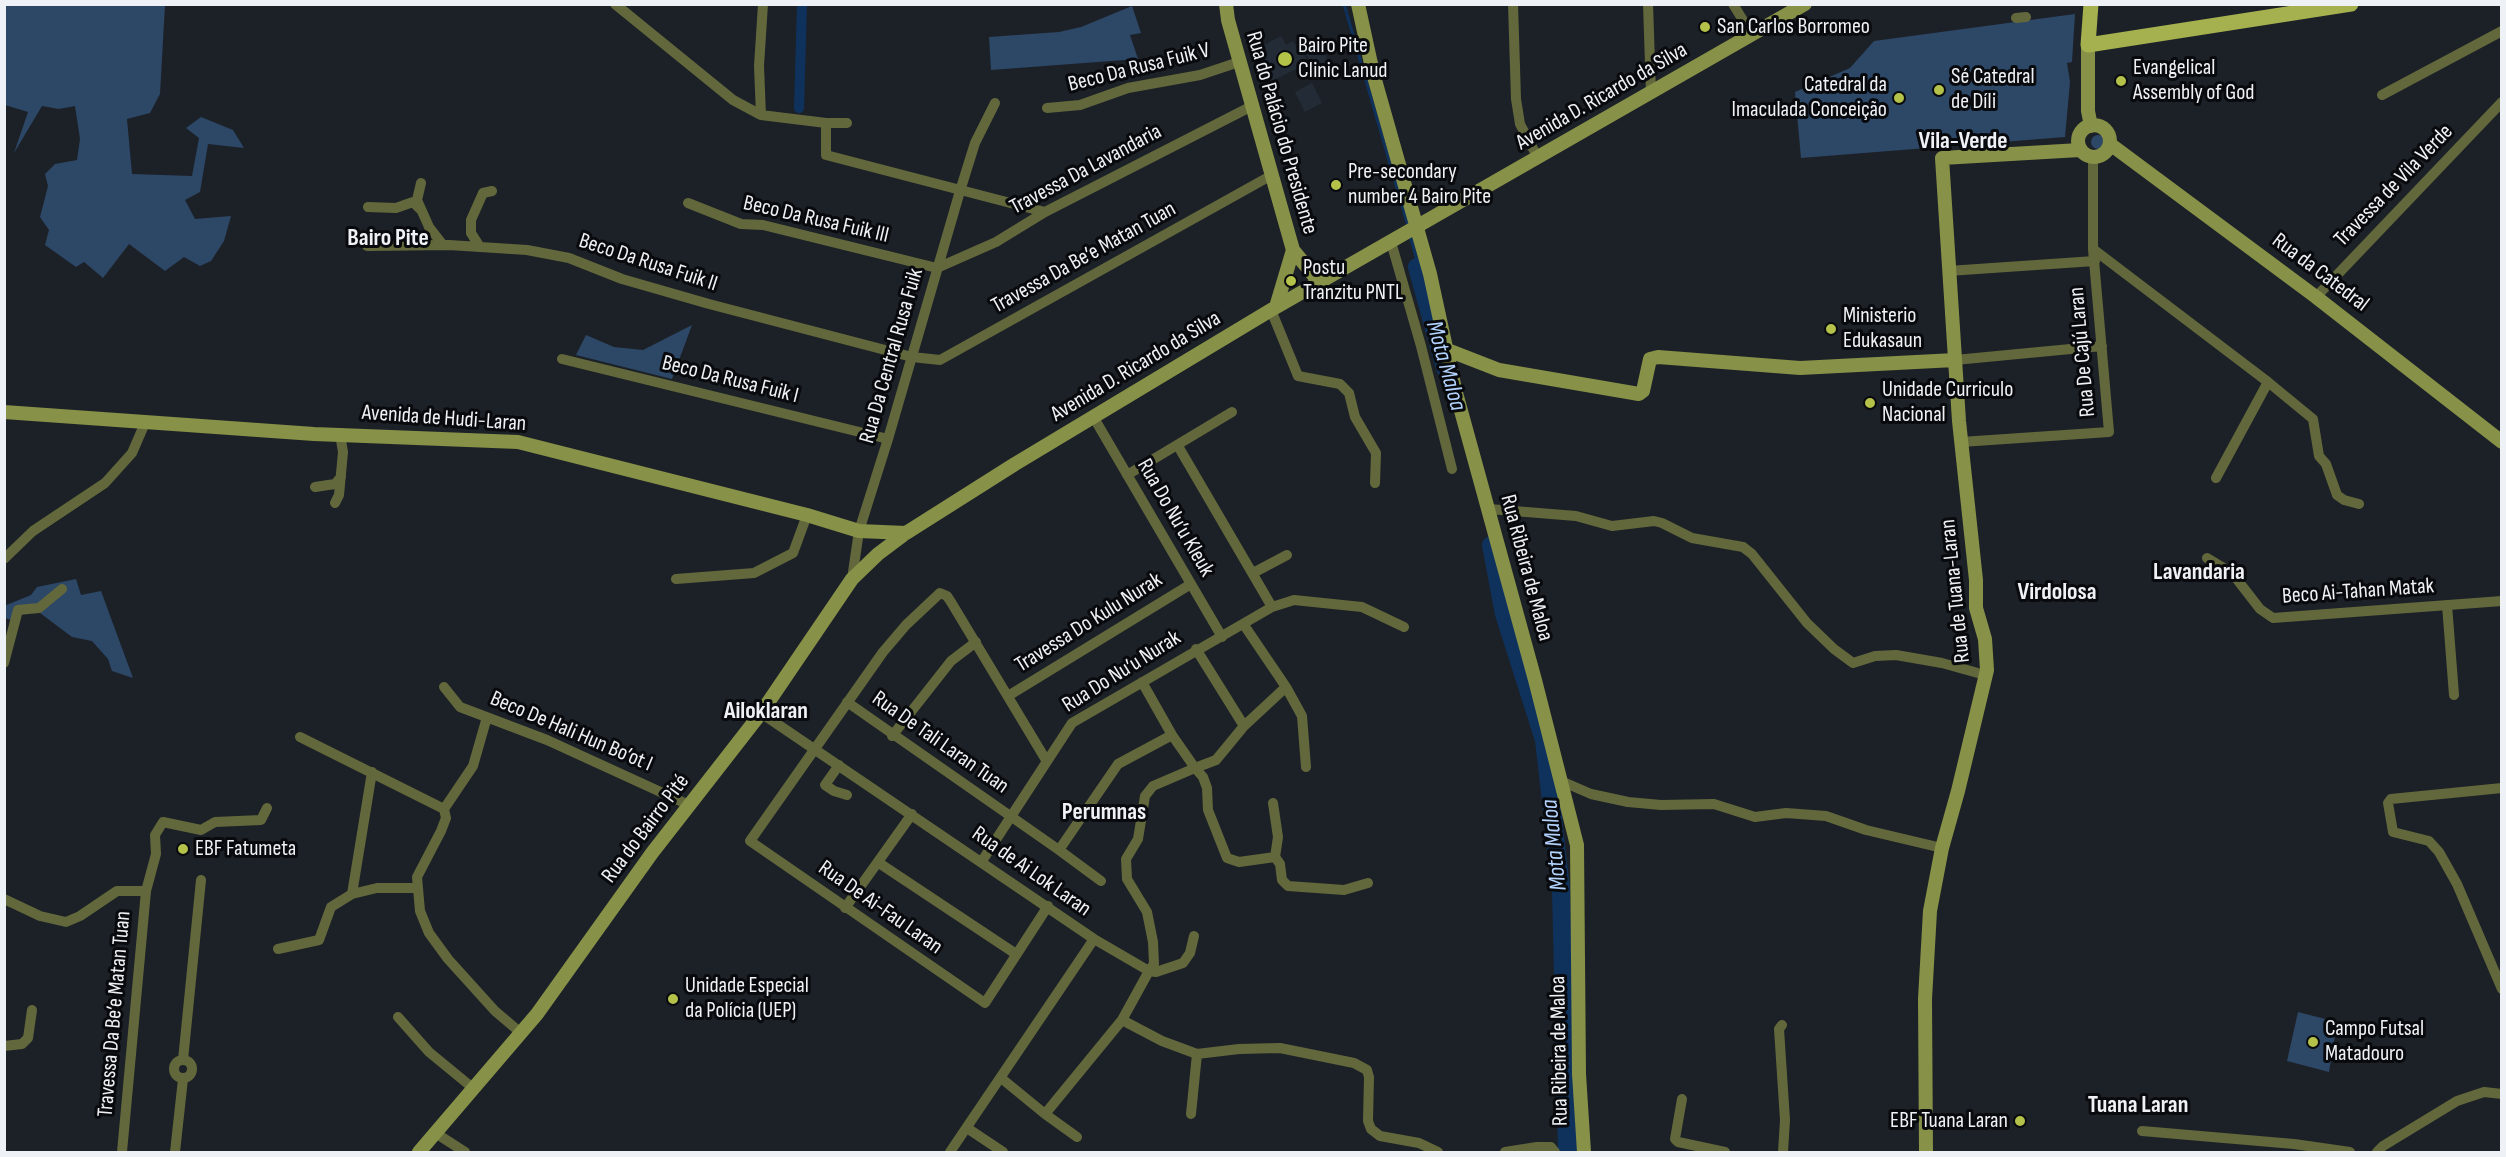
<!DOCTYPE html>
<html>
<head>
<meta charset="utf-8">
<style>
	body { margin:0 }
	#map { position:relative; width:2506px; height:1157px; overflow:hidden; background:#1c2127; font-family:"Sofia Sans Condensed",sans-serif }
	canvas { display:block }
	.frame { position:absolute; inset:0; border:6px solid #eef1f5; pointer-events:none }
</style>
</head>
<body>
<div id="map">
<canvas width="2506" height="1157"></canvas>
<div class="frame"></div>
</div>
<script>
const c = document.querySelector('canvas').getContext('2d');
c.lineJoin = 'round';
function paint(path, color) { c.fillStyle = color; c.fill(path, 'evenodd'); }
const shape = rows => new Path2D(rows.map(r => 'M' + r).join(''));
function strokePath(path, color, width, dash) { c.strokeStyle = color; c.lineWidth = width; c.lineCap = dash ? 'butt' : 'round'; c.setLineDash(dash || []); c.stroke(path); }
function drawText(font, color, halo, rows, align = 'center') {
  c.font = font + ' "Sofia Sans Condensed",sans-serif'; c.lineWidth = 6; c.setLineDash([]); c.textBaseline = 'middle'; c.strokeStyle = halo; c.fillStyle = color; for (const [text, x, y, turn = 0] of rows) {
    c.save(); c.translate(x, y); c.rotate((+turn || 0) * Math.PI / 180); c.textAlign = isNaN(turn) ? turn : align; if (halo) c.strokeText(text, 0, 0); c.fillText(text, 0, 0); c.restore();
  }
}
const built = shape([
	[1281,36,1286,45,1293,41,1297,48,1301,46,1308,63,1266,84,1259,71,1267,66,1261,54,1267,51,1264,45],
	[1322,46,1333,74,1317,80,1306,53],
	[1312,83,1322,103,1305,112,1295,92]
]);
const green = shape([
	[4,5,165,5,160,94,150,113,127,119,132,174,192,176,199,138,186,128,201,117,233,130,244,148,208,144,200,192,185,200,195,219,231,216,224,241,211,261,200,266,184,257,165,271,129,244,103,278,84,262,76,267,45,245,49,230,40,217,48,186,45,174,55,164,77,160,80,139,75,106,59,109,42,106,14,153,28,112,5,105],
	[1132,6,1141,33,1130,35,1138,59,991,70,989,37,1059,32,1081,27],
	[2075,14,2072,62,2067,63,2070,82,2065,137,1801,158,1795,92,1850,68,1874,41],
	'2091 142a7 7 0 1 1 14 0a7 7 0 1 1-14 0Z',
	[692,325,672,379,576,355,586,335,614,347,643,350],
	[76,579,81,595,101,591,133,678,112,671,108,659,92,641,72,637,32,607,14,621,5,618,4,606,31,595,37,587],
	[2298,1012,2337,1022,2329,1072,2287,1061]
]);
const stream = shape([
	[1344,4,1408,226],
	[1410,235,1434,322],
	[1560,801,1572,1073],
	[1573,1082,1576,1152]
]);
const canal = shape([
	[799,108,802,4]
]);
const river = shape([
	[1417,267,1445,368],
	[1491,545,1504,614,1544,740,1561,889,1567,1152]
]);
const street = shape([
	[615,4,733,100,761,115,826,123,826,155,1045,212],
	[1513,4,1516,99,1520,124,1538,158],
	[1648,4,1651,93],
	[1733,4,1752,35],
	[2016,18,2026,17],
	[2382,95,2502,31],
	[1047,108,1080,105,1128,88,1200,75,1239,62],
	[761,115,759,66,763,4],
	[826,123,847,123],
	[421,183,417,200,429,227,443,245],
	[688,203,741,224,763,225,937,268,996,242,1045,212,1252,106],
	[368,207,396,208,413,202,420,209],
	[1391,242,1421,346,1452,469],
	[367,246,449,245,527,250,569,258,622,279,709,304,912,357,940,360,1272,175],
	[480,247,471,233,471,220,483,193,492,191],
	[2093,249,2268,382],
	[1948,271,2095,261],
	[2316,297,2502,102],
	[1271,310,1298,376,1340,384,1349,393,1355,417,1376,453,1375,483],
	[562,359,888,439],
	[1955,360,2102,346],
	[1094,418,1222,637],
	[1961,442,2109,432,2093,249,2093,157],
	[1178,446,1272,607],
	[1127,475,1232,412],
	[2216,478,2268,382,2313,419,2319,456,2326,464,2337,495,2344,500,2359,504],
	[315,487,335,484,341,477],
	[335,503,339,495,343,452,340,434],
	[1489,509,1576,516,1612,526,1654,521,1662,523,1692,538,1743,547,1752,554,1807,623,1834,649,1853,663,1875,656,1896,655,1942,663,1985,675],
	[2207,558,2232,573,2260,609,2273,618,2502,601],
	[4,559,33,531,105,483,132,453,145,423],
	[1253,573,1287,555],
	[676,579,754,573,793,553,807,515],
	[852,579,859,531,888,439,960,191,975,143,995,103],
	[2447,605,2454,695],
	[1196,649,1244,726],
	[4,663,18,610,39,608,62,589],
	[444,687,460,707,547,740,689,805],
	[1286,687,1302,716,1306,767],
	[1008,696,1191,584],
	[847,702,1059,850,1118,764,1172,735,1142,682],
	[761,713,1094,939,1149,971,1122,1020,1045,1114,1001,1078],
	[1172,735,1195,768,1216,760,1244,726,1286,687,1244,625],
	[892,736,951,661,976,642],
	[300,737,444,809,446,818,441,831,417,877,420,911,429,933,448,959,495,1011,521,1033],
	[1046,760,951,602,947,596,940,593,906,625,883,652,750,841,985,1003,1048,906],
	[839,765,825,785,834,791,847,795],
	[1561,781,1591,794,1628,802,1661,805,1714,804,1755,817,1786,813,1826,816,1866,830,1942,848],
	[2502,788,2391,799,2388,803,2393,832,2429,841,2439,852,2457,884,2502,989],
	[444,809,473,766,487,717],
	[1059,850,1101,881],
	[1275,857,1280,864,1282,880,1288,886,1344,890,1368,883],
	[982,861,1072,723,1272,607,1294,600,1362,607,1404,627],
	[879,863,1016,954],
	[146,891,156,854,155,835,163,822,201,830,215,822,261,820,267,808],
	[352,894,372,772],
	[4,899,40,916,66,922,80,916,117,891,146,891,122,1152],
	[845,908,912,814],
	[278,949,319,940,331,907,352,894,377,888,417,888],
	[1149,971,1154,964,1153,942,1147,912,1127,879,1126,859,1138,839,1145,796,1153,786,1195,768,1203,777,1207,788,1208,810,1227,858,1239,862,1275,857,1278,837,1273,803],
	[1149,971,1156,972,1183,963,1190,953,1194,936],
	[398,1017,429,1052,474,1089],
	[1122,1020,1162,1041,1197,1054,1239,1049,1280,1048,1354,1063,1367,1070,1369,1077,1368,1121,1371,1129,1380,1136,1419,1143,1438,1152],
	[1782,1025,1779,1029,1785,1120,1783,1152],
	[4,1046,22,1044,28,1038,32,1010],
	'174 1069a9 9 0 1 1 18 0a9 9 0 1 1-18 0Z',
	[183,1060,201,880],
	[1682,1099,1675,1139,1678,1142,1725,1152],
	[1045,1114,1077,1137],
	[1191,1114,1197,1054],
	[967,1128,1003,1152],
	[2142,1131,2294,1144,2350,1152],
	[437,1134,465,1152],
	[175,1152,183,1079],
	[950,1152,1094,939],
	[1505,1152,1537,1147,1551,1147,1555,1152],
	[2377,1152,2383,1146,2457,1101,2484,1092,2502,1094]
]);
const secondary = shape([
	[1226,4,1228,20,1293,250,1276,307],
	[1358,4,1373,73,1430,274,1455,389,1535,680,1577,845,1579,1074,1584,1152],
	[2088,45,2088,111,2091,126],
	'2078 141a16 16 0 1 1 32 0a16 16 0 1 1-32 0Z',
	[2110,144,2316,297,2502,442],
	[1293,250,1320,283],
	[1445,349,1499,370,1639,394,1643,391,1650,359,1658,357,1800,368,1955,360],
	[4,412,314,434,518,442,807,515,859,531,906,533],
	[419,1152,537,1014,652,853,761,713,852,579,878,554,906,533,1015,464,1271,310,1805,4],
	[1926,1152,1925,999,1930,911,1942,848,1958,791,1987,670,1985,639,1976,608,1976,580,1959,421,1942,158,2080,150]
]);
const primary = shape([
	[2091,4,2088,45,2351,4]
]);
const markers = [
	[1705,27,6,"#b4c24a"],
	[1285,59,8,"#b4c24a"],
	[2121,81,6,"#b4c24a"],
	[1939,90,6,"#b4c24a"],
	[1899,98,6,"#b4c24a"],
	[1336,185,6,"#b4c24a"],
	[1291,281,6,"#b4c24a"],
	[1831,329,6,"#b4c24a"],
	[1870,403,6,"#b4c24a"],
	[183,849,6,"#b4c24a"],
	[673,999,6,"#b4c24a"],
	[2313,1042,6,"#b4c24a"],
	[2020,1121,6,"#b4c24a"]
];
const poiNames = [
	["San Carlos Borromeo",1717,27],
	["Bairo Pite",1298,46],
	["Clinic Lanud",1298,71],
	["Evangelical",2133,68],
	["Assembly of God",2133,93],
	["Sé Catedral",1951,77],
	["de Díli",1951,102],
	["Catedral da",1887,85,"right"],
	["Imaculada Conceição",1887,110,"right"],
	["Pre-secondary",1348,172],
	["number 4 Bairo Pite",1348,197],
	["Postu",1303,268],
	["Tranzitu PNTL",1303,293],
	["Ministerio",1843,316],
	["Edukasaun",1843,341],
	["Unidade Curriculo",1882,390],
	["Nacional",1882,415],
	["EBF Fatumeta",195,849],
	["Unidade Especial",685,986],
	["da Polícia (UEP)",685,1011],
	["Campo Futsal",2325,1029],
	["Matadouro",2325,1054],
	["EBF Tuana Laran",2008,1121,"right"]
];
const streetNames = [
	["Beco Da Rusa Fuik V",1139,68,-14],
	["Avenida D. Ricardo da Silva",1602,97,-30],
	["Rua do Palácio do Presidente",1281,133,74],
	["Travessa Da Lavandaria",1086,170,-28],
	["Travessa de Vila Verde",2394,186,-46],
	["Beco Da Rusa Fuik III",816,220,13],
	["Travessa Da Be’e Matan Tuan",1084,258,-29],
	["Beco Da Rusa Fuik II",648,263,18],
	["Rua da Catedral",2320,273,37],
	["Rua De Cajú Laran",2083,352,-95],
	["Rua Da Central Rusa Fuik",892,356,-74],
	["Avenida D. Ricardo da Silva",1136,367,-31],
	["Beco Da Rusa Fuik I",730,380,14],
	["Avenida de Hudi-Laran",444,419,4],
	["Rua Do Nu’u Kleuk",1175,518,60],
	["Rua Ribeira de Maloa",1526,568,75],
	["Rua de Tuana-Laran",1956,591,-96],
	["Beco Ai-Tahan Matak",2358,592,-4],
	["Travessa Do Kulu Nurak",1089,623,-32],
	["Rua Do Nu’u Nurak",1122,672,-32],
	["Beco De Hali Hun Bo’ot I",571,732,23],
	["Rua De Tali Laran Tuan",940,743,35],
	["Rua do Bairro Pité",646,829,-53],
	["Rua de Ai Lok Laran",1031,872,35],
	["Rua De Ai-Fau Laran",880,908,35],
	["Travessa Da Be’e Matan Tuan",115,1014,-85],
	["Rua Ribeira de Maloa",1560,1051,-91]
];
const neighbourhoodNames = [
	["Vila-Verde",1963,142],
	["Bairo Pite",388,239],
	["Lavandaria",2199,573],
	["Virdolosa",2057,593],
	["Ailoklaran",766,712],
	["Perumnas",1104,813],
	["Tuana Laran",2138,1106]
];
const waterNames = [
	["Mota Maloa",1445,366,74],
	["Mota Maloa",1555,845,-96]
];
paint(built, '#232c36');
paint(green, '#2d4767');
strokePath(stream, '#0f325d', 3);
strokePath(canal, '#0f325d', 10);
strokePath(river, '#0f325d', 18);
strokePath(street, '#62683b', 10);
strokePath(secondary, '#879147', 14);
strokePath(primary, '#a5b04e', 15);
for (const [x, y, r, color] of markers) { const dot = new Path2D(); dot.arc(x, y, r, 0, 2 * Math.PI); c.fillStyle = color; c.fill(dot); strokePath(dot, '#080a0d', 2); }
drawText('22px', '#eef1f5', '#080a0d', poiNames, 'left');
drawText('22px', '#eef1f5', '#080a0d', streetNames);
drawText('bold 24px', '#eef1f5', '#080a0d', neighbourhoodNames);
drawText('italic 24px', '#b3d3fe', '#080a0d', waterNames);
</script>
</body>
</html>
